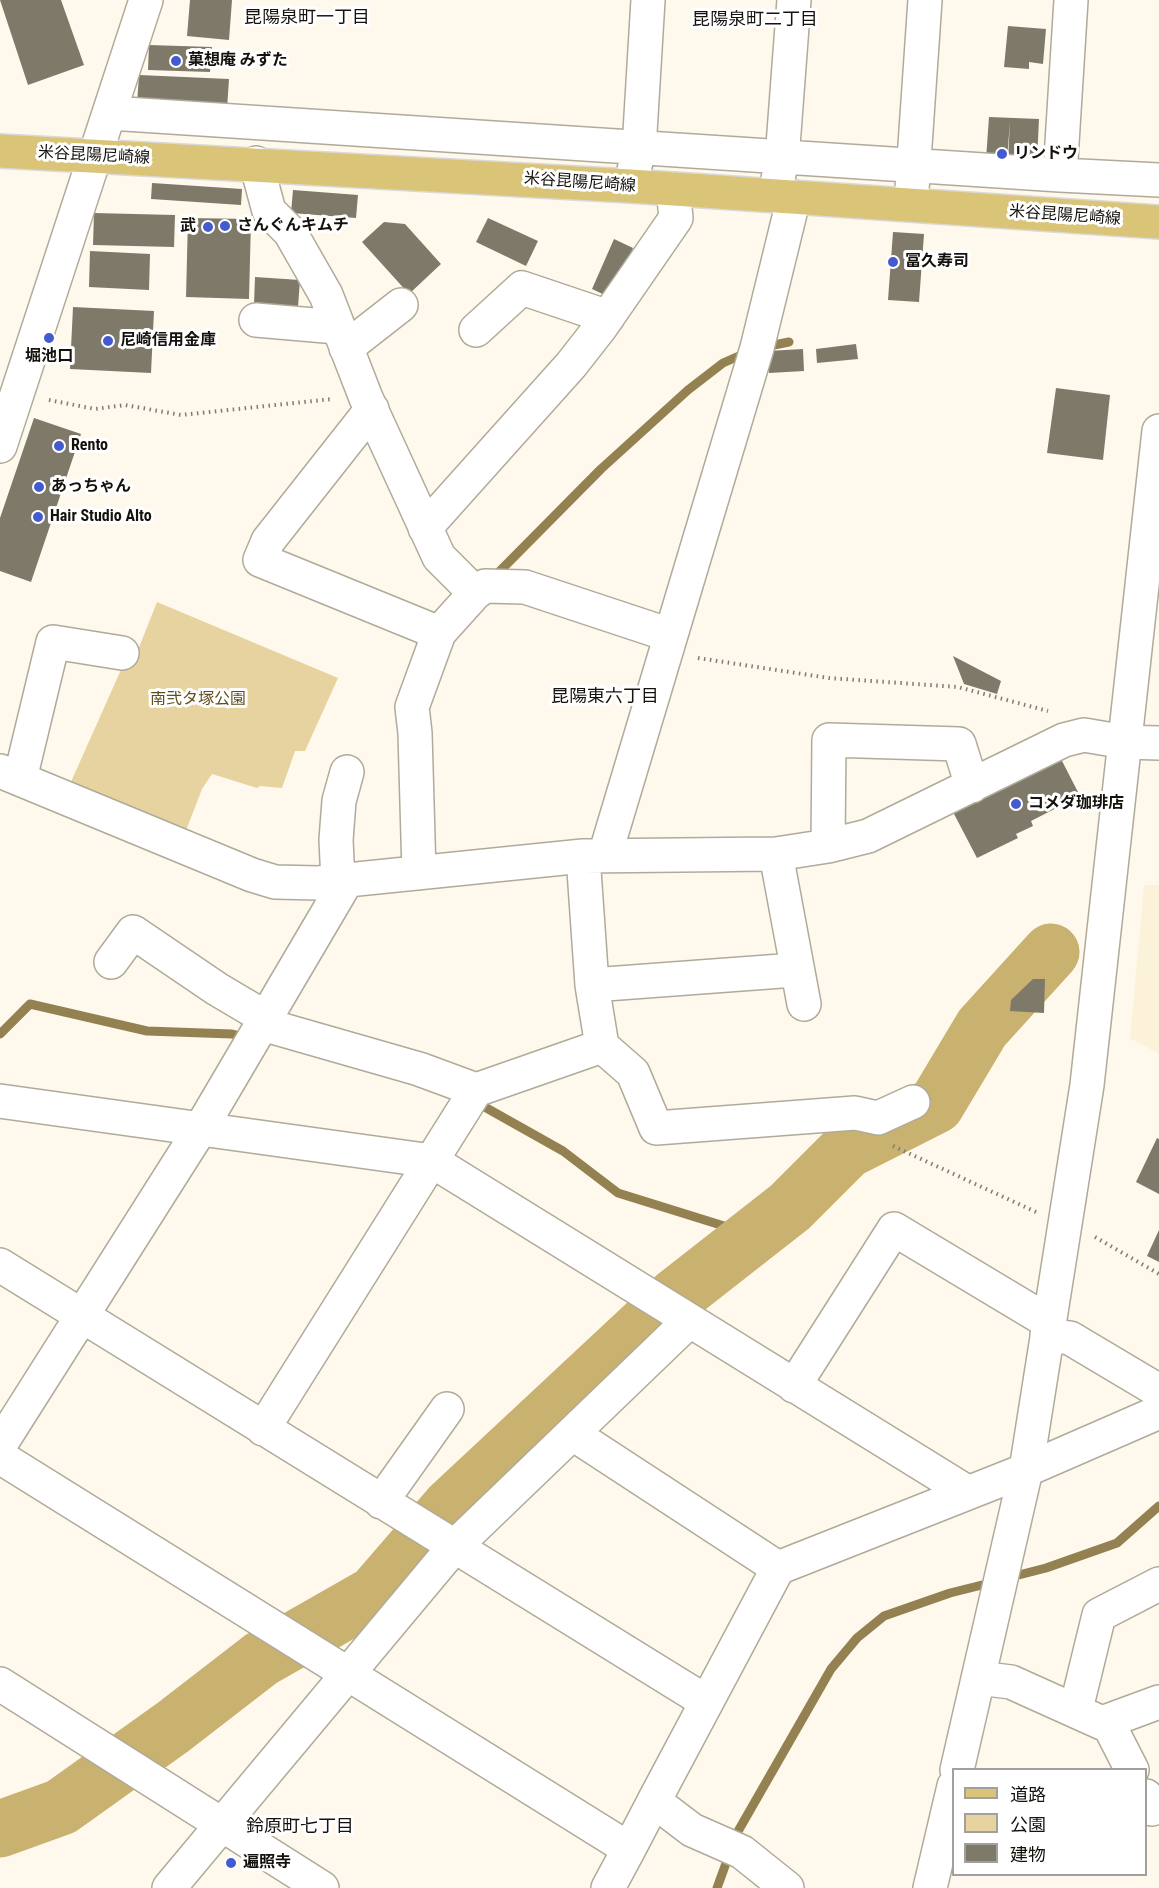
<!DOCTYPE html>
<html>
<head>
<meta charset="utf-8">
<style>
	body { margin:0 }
	#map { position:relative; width:1159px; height:1888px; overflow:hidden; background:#fef9ec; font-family:"Roboto Condensed","Noto Sans JP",sans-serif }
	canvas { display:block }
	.legend { position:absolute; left:952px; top:1768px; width:195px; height:108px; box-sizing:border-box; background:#fff; border:2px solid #a1a09e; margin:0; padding:8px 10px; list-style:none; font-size:18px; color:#15120d }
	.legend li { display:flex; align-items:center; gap:12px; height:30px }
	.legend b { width:30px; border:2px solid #a1a09e }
</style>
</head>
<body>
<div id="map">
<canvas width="1159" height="1888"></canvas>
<ul class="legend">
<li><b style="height:8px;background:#dac477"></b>道路</li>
<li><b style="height:16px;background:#e6d39f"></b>公園</li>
<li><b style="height:16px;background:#7f796a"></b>建物</li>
</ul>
</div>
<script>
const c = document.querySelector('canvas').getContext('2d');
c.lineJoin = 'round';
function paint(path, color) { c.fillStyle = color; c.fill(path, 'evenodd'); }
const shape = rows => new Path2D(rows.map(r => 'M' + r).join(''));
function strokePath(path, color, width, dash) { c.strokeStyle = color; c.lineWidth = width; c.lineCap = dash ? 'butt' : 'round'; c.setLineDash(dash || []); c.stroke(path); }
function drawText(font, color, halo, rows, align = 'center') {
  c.font = font + ' "Roboto Condensed","Noto Sans JP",sans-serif'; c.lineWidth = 6; c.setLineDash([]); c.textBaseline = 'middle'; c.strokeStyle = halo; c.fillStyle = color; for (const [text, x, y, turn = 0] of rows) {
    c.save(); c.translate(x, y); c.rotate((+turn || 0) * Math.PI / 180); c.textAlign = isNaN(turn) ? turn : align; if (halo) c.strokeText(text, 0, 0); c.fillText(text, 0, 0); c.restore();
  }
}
const built = shape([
	[1144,885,1159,885,1159,1054,1130,1038]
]);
const green = shape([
	[157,602,338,678,305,751,295,751,282,788,260,786,257,788,212,774,202,789,182,841,66,793,124,663,132,665]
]);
const stream = shape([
	[764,347,789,342],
	[493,578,601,469,688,390,723,363,748,352],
	[0,1034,30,1004,147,1031,232,1034,248,1038],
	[474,1101,563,1151,618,1193,753,1235],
	[1007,1578,1046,1568,1117,1543,1159,1506],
	[717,1888,737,1833,831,1669,857,1638,884,1616,950,1593,994,1582]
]);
const river = shape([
	[0,1829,61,1807,173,1727,261,1659,375,1594,451,1506,675,1297,790,1207,847,1150,936,1105,982,1028,1051,952]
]);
const building = shape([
	[0,0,61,0,84,65,28,85],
	[190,0,232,0,229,40,187,36],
	[1008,26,1046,29,1043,64,1029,62,1029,69,1004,67],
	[149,45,212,47,210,72,148,70],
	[139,75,229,79,227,109,137,104],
	[989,117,1039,119,1037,161,1008,160,1010,121,1007,160,986,159],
	[152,183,242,189,241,205,151,199],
	[293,190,358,195,356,218,291,213],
	[94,213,175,215,174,247,93,245],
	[188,218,251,219,249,299,186,297],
	[488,218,538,241,526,266,476,242],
	[384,222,405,224,441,264,409,294,362,242],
	[893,232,924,234,919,302,888,300],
	[614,239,633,248,611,298,592,289],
	[90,251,150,254,149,290,89,287],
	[255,277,300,280,298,307,254,304],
	[73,307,154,311,151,373,70,369],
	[856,344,858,359,817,363,816,349],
	[803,349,804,371,769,373,768,351],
	[1056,388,1110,395,1103,460,1047,453],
	[34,418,81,434,31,582,0,571,0,518],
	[953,656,1001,681,997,694,964,684],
	[1060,757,1080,796,1031,821,1033,826,1016,834,1018,838,977,858,953,812],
	[1033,979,1045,979,1044,1013,1010,1011,1011,1000],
	[1157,1138,1159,1139,1159,1194,1136,1182],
	[1159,1230,1159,1262,1147,1256]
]);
const path = shape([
	[49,400,95,409,125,405,181,415,332,399],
	[698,658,829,678,958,687,1048,711],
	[893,1146,1036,1212],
	[1095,1237,1159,1274]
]);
const minor = shape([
	[110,113,1060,175,1071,0],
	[256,163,269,211,290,232,326,295,366,398,439,557,475,593],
	[634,170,639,149,648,0],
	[1060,175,1159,180],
	[778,179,782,159,794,0],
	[912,189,925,0],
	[256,320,337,327],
	[476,330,522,288,608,317],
	[346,348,401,305],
	[372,409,268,541,260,560,439,633],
	[0,446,146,0],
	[425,528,571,365,600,328,676,218,673,189],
	[0,771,252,875,275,882,318,883,583,856,776,854,828,846,868,836,1064,740,1084,735,1125,742,1159,743],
	[20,779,53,642,122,653],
	[828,846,829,740,959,744,972,786],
	[776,854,804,1004],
	[605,855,757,348,794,197],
	[583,856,592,985,602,1046,633,1073,656,1128,855,1113,878,1118,913,1102],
	[419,873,415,733,412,707,439,633,475,593,485,586,525,587,670,635],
	[338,881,336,840,339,801,347,772],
	[111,962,133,932,217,989,266,1018],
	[592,985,795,970],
	[262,1024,419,1069,476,1090],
	[0,1101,432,1161,967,1492],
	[0,1265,705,1701],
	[1047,1335,1070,1338,1159,1391],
	[794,1386,894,1229,1049,1322],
	[263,1429,476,1090,602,1046],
	[573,1434,778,1568,1026,1470,1159,1412],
	[0,1445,201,1128,347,880],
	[0,1457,629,1849,608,1888],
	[381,1502,447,1409],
	[778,1568,654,1801,692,1830,742,1852,787,1888],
	[978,1678,1011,1682,1102,1723,1159,1702],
	[0,1684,322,1888],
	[1076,1709,1099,1615,1159,1584],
	[1107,1721,1132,1770],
	[957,1770,1026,1470,1087,1085,1159,431],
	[1146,1796,1152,1809,1159,1806],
	[629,1849,654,1801],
	[169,1888,453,1548,689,1321],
	[930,1888,954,1786]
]);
const major = shape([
	[0,151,630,186,1159,222]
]);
const markers = [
	[176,61,6,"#445bcf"],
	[1002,154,6,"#445bcf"],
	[225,226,6,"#445bcf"],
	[208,227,6,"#445bcf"],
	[893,262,6,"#445bcf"],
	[49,338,6,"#445bcf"],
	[108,341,6,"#445bcf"],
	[59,446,6,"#445bcf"],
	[39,487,6,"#445bcf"],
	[38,517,6,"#445bcf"],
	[1016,804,6,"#445bcf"],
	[231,1863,6,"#445bcf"]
];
const poiNames = [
	["菓想庵 みずた",188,61],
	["リンドウ",1014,154],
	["さんぐんキムチ",237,226],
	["武",196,227,"right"],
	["冨久寿司",905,262],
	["尼崎信用金庫",120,341],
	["堀池口",49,357,"center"],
	["Rento",71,446],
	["あっちゃん",51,487],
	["Hair Studio Alto",50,517],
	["コメダ珈琲店",1028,804],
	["遍照寺",243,1863]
];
const streetNames = [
	["米谷昆陽尼崎線",94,156,3],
	["米谷昆陽尼崎線",580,183,4],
	["米谷昆陽尼崎線",1065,216,4]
];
const parkNames = [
	["南弐タ塚公園",198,700]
];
const neighbourhoodNames = [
	["昆陽泉町一丁目",307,18],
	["昆陽泉町二丁目",755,20],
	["昆陽東六丁目",605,697],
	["鈴原町七丁目",300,1827]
];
paint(built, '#fbf2d9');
paint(green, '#e6d39f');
strokePath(stream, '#938152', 9);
strokePath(river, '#c9b170', 57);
paint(building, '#7f796a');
strokePath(minor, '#b0aa99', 36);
strokePath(major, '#dad9d8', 36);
strokePath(path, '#7f7b73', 4, [1.5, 4.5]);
strokePath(minor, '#fff', 33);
strokePath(major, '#dac477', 33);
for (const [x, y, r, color] of markers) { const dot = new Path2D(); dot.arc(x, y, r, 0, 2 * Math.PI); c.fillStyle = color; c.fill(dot); strokePath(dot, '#fff', 2); }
drawText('bold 16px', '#15120d', '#fff', poiNames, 'left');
drawText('16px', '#15120d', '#fff', streetNames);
drawText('16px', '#61501e', '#fff', parkNames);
drawText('18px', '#15120d', '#fff', neighbourhoodNames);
</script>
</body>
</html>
